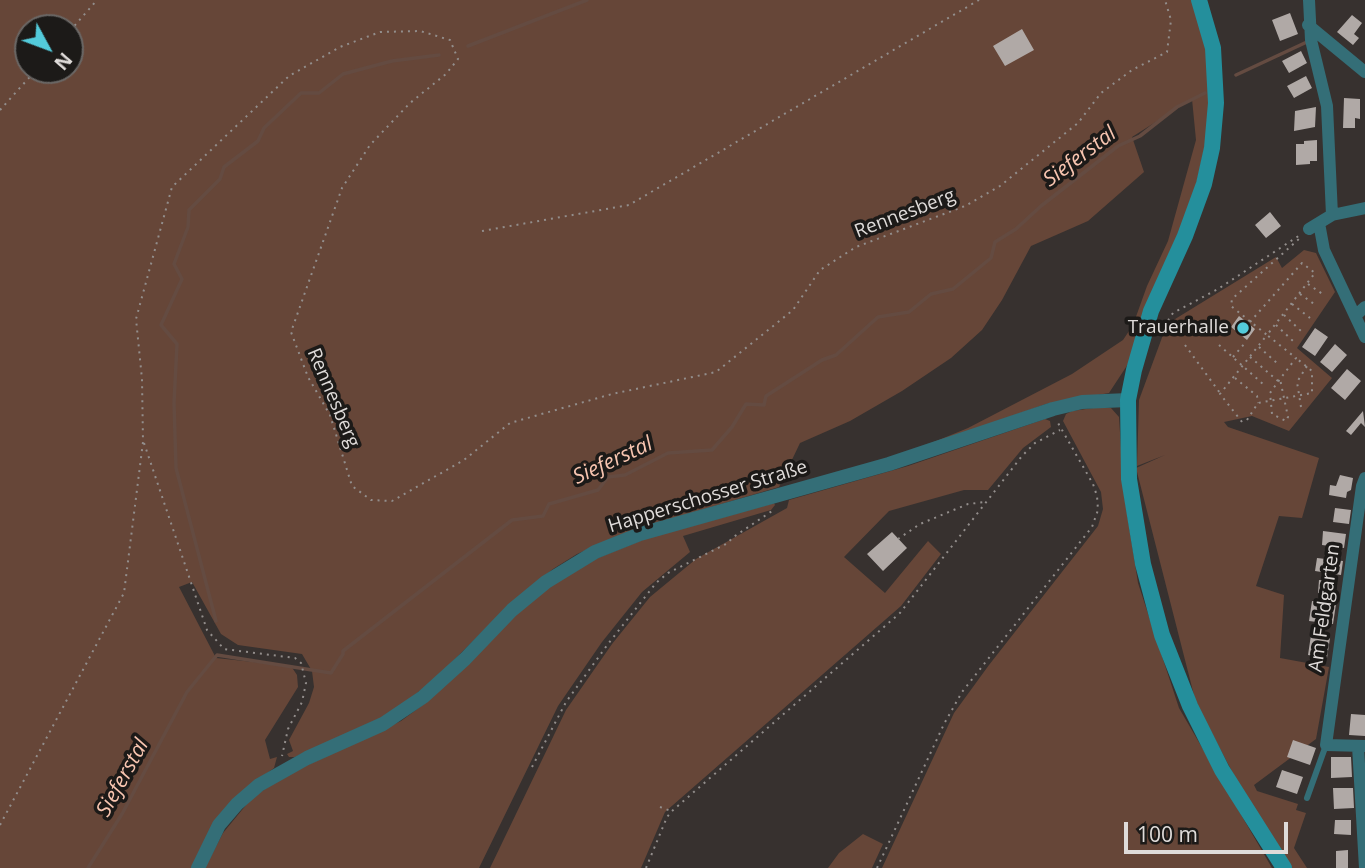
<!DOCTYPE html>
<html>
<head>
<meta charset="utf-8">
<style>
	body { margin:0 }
	#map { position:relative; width:1365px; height:868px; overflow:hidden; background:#37312f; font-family:"Open Sans",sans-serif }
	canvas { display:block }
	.north { position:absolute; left:14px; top:14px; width:70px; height:70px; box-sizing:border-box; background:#1c1a18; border:2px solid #6a6765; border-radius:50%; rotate:131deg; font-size:19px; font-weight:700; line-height:28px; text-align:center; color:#dfdbd9 }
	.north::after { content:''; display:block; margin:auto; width:24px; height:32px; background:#53cbdb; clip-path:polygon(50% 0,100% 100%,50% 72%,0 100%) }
	.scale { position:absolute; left:1124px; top:822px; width:164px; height:32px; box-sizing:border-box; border:4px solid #dfdbd9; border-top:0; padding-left:9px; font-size:21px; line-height:24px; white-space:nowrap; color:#dfdbd9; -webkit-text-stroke:5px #1c1a18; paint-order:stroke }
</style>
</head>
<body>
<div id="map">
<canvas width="1365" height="868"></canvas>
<div class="north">N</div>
<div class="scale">100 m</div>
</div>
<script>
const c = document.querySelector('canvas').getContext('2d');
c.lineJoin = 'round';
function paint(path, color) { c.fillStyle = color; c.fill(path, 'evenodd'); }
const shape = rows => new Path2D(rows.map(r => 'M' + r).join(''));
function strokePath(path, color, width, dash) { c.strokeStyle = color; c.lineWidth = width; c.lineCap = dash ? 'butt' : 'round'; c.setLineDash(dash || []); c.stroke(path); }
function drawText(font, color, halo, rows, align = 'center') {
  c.font = font + ' "Open Sans",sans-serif'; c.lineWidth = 7; c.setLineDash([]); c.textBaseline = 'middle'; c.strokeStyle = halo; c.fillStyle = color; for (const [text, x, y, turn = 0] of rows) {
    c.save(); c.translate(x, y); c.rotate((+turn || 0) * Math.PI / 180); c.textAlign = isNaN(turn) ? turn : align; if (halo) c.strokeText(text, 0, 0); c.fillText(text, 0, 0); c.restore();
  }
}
const green = shape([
	[0,0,1193,0,1208,33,1208,132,1196,185,1181,227,1149,299,1128,364,1109,393,1046,404,935,444,929,444,968,428,1072,374,1123,340,1133,325,1147,286,1168,241,1196,140,1192,99,1132,137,1144,172,1088,221,1031,246,1002,300,982,330,951,358,902,391,850,421,800,443,779,487,630,531,577,554,553,569,508,606,437,677,401,706,382,718,295,757,289,757,287,754,293,751,289,740,309,703,314,687,312,671,302,654,238,645,221,634,192,582,179,587,216,658,291,666,297,675,298,687,265,740,270,759,277,757,274,768,243,791,192,868,0,868],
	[28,28,70,28,70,70,28,70],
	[1304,250,1316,253,1335,292,1297,348,1332,378,1289,431,1252,416,1224,422,1228,427,1319,458,1302,518,1279,516,1256,586,1284,595,1280,658,1329,667,1316,739,1254,785,1257,791,1298,804,1296,810,1306,813,1294,848,1307,868,1292,868,1246,798,1196,703,1136,468,1165,455,1137,466,1139,400,1167,324,1276,257,1282,268],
	[1100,407,1111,408,1119,417,1124,494,1138,583,1179,708,1272,868,882,868,954,713,989,665,1098,526,1103,509,1101,492,1063,421,1066,414,1072,411],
	[1045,419,1050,421,1051,427,1023,448,988,490,964,490,889,511,844,557,885,593,928,541,941,554,901,606,665,812,641,868,490,868,566,710,612,644,650,597,696,559,787,508,789,500,908,466],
	[774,503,775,505,771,510,683,536,690,552,642,592,602,642,558,706,479,868,205,868,223,833,251,799,282,777,401,721,424,704,536,595,595,559,645,539],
	[863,834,883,844,872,868,828,868,839,853]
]);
const stream = shape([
	[468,46,587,0],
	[1236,75,1309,41],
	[216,621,176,468,174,403,177,344,161,325,182,279,174,264,188,227,189,210,220,179,224,167,258,141,264,128,301,93,319,93,343,74,392,61,439,55],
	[88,868,122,814,187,692,217,655,331,673,343,654,343,651,512,520,543,516,549,504,598,490,608,477,625,475,668,453,712,450,732,427,746,404,764,405,766,396,822,360,836,355,878,317,909,312,931,294,953,289,991,258,995,242,1016,229,1041,206,1118,146,1140,136,1177,107,1205,93]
]);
const building = shape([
	[1290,13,1298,34,1280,41,1272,20],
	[1352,15,1362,23,1354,34,1359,38,1353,45,1337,32],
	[1022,29,1034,50,1005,66,993,46],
	[1301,51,1307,63,1289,73,1282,61],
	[1306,76,1312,88,1294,98,1287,86],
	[1344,98,1360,99,1360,119,1355,118,1355,128,1343,128],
	[1316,107,1315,127,1294,131,1295,111],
	[1317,140,1317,161,1310,161,1310,164,1296,165,1296,144,1304,144,1304,141],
	[1270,212,1281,226,1266,238,1255,225],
	[1239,316,1255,329,1247,340,1231,327],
	[1315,328,1328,337,1315,356,1302,347],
	[1335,344,1347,355,1332,372,1320,362],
	[1347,369,1361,381,1345,400,1331,388],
	[1363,411,1365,427,1361,423,1351,435,1346,431],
	[1340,475,1353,478,1351,490,1347,492,1346,498,1329,495,1330,485,1336,486],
	[1335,508,1351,510,1349,524,1333,522],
	[1323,531,1346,534,1344,548,1322,545],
	[892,532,907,548,883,571,867,554],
	[1317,558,1343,561,1341,575,1315,571],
	[1319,580,1336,582,1335,595,1318,593],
	[1312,601,1336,604,1333,624,1309,621],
	[1311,635,1330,638,1327,658,1308,655],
	[1351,714,1365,715,1365,736,1349,735],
	[1293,740,1316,748,1310,765,1287,757],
	[1331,757,1351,757,1352,777,1331,778],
	[1282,770,1303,777,1297,794,1276,787],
	[1333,788,1353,788,1354,808,1334,809],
	[1335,820,1351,820,1351,835,1334,834],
	[1348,850,1348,868,1336,868,1336,851]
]);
const path = shape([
	[70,31,97,0],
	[0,110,36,70],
	[482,231,629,205,979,0],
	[1308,284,1324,295],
	[1300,294,1317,306],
	[1292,304,1310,318],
	[1284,315,1301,331],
	[1250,322,1302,263,1315,273,1267,335,1296,358,1280,379,1270,393,1272,414,1286,421,1288,417,1280,379],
	[1276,325,1293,341],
	[1160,332,1173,313,1218,289,1300,235],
	[1185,345,1220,393],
	[1219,345,1263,384],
	[1259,347,1278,364],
	[1233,357,1245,343],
	[1250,357,1278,381],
	[1235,378,1257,396,1258,403],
	[1301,407,1297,382,1307,366],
	[1247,420,1258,403,1312,393,1312,371,1296,358],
	[1242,422,1220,394,1267,335,1231,306,1232,299,1300,238],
	[144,443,207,630,224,649,295,658,301,663,306,683,302,702,288,729,282,756],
	[898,539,920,524,968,504,985,502],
	[532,767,566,702,608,644,656,583,668,573,728,543,732,538,775,509],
	[660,807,671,811],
	[0,825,124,593,143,442,142,379,136,319,172,187,289,76,340,47,380,32,420,31,450,40,458,59,446,74,410,103,370,145,342,188,291,332,308,377,330,415,352,486,371,500,392,501,464,460,510,423,612,394,716,372,793,310,820,270,856,247,965,206,1000,186,1078,123,1101,93,1132,70,1167,52,1171,20,1165,0],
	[646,868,667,817,672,811,900,613,1022,456,1035,443,1060,430],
	[877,868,944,724,962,692,1092,527,1098,510,1097,496,1093,484,1058,423]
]);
const service = shape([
	[1307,798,1326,745]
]);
const minor = shape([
	[1309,0,1311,40,1327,106,1332,215],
	[1308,25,1365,72],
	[1319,223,1324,250,1365,337],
	[1309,229,1332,215,1365,208],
	[1355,316,1365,307],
	[1365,478,1362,486,1326,745,1365,746],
	[1358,746,1365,868]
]);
const tertiary = shape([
	[198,868,219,825,237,804,259,785,307,758,383,724,423,697,465,659,512,610,546,582,595,552,640,534,889,464,1053,409,1082,402,1128,400]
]);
const secondary = shape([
	[1199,0,1213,48,1216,103,1212,148,1204,184,1185,236,1151,311,1134,370,1128,400,1129,479,1143,564,1162,635,1190,706,1222,770,1284,868]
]);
const markers = [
	[1243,328,7,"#53cbdb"]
];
const streetNames = [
	["Rennesberg",905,214,-21],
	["Rennesberg",333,398,67],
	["Happerschosser Straße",708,497,-17],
	["Am Feldgarten",1325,608,-82]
];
const poiNames = [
	["Trauerhalle",1229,328]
];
const waterNames = [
	["Sieferstal",1080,157,-37],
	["Sieferstal",613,461,-25],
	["Sieferstal",123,778,-61]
];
paint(green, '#664638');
strokePath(stream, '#644b41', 3.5);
paint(building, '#b0a9a6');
strokePath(path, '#938e8c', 2, [2, 5]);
strokePath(service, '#346e77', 6);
strokePath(minor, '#346e77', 12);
strokePath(tertiary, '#346e77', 14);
strokePath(secondary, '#248f9c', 16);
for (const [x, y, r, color] of markers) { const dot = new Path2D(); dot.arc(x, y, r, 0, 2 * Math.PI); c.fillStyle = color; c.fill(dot); strokePath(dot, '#1c1a18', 2.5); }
drawText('19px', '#dfdbd9', '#1c1a18', streetNames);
drawText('19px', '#dfdbd9', '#1c1a18', poiNames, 'right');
drawText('italic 21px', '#f8c5b0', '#1c1a18', waterNames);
</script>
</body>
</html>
